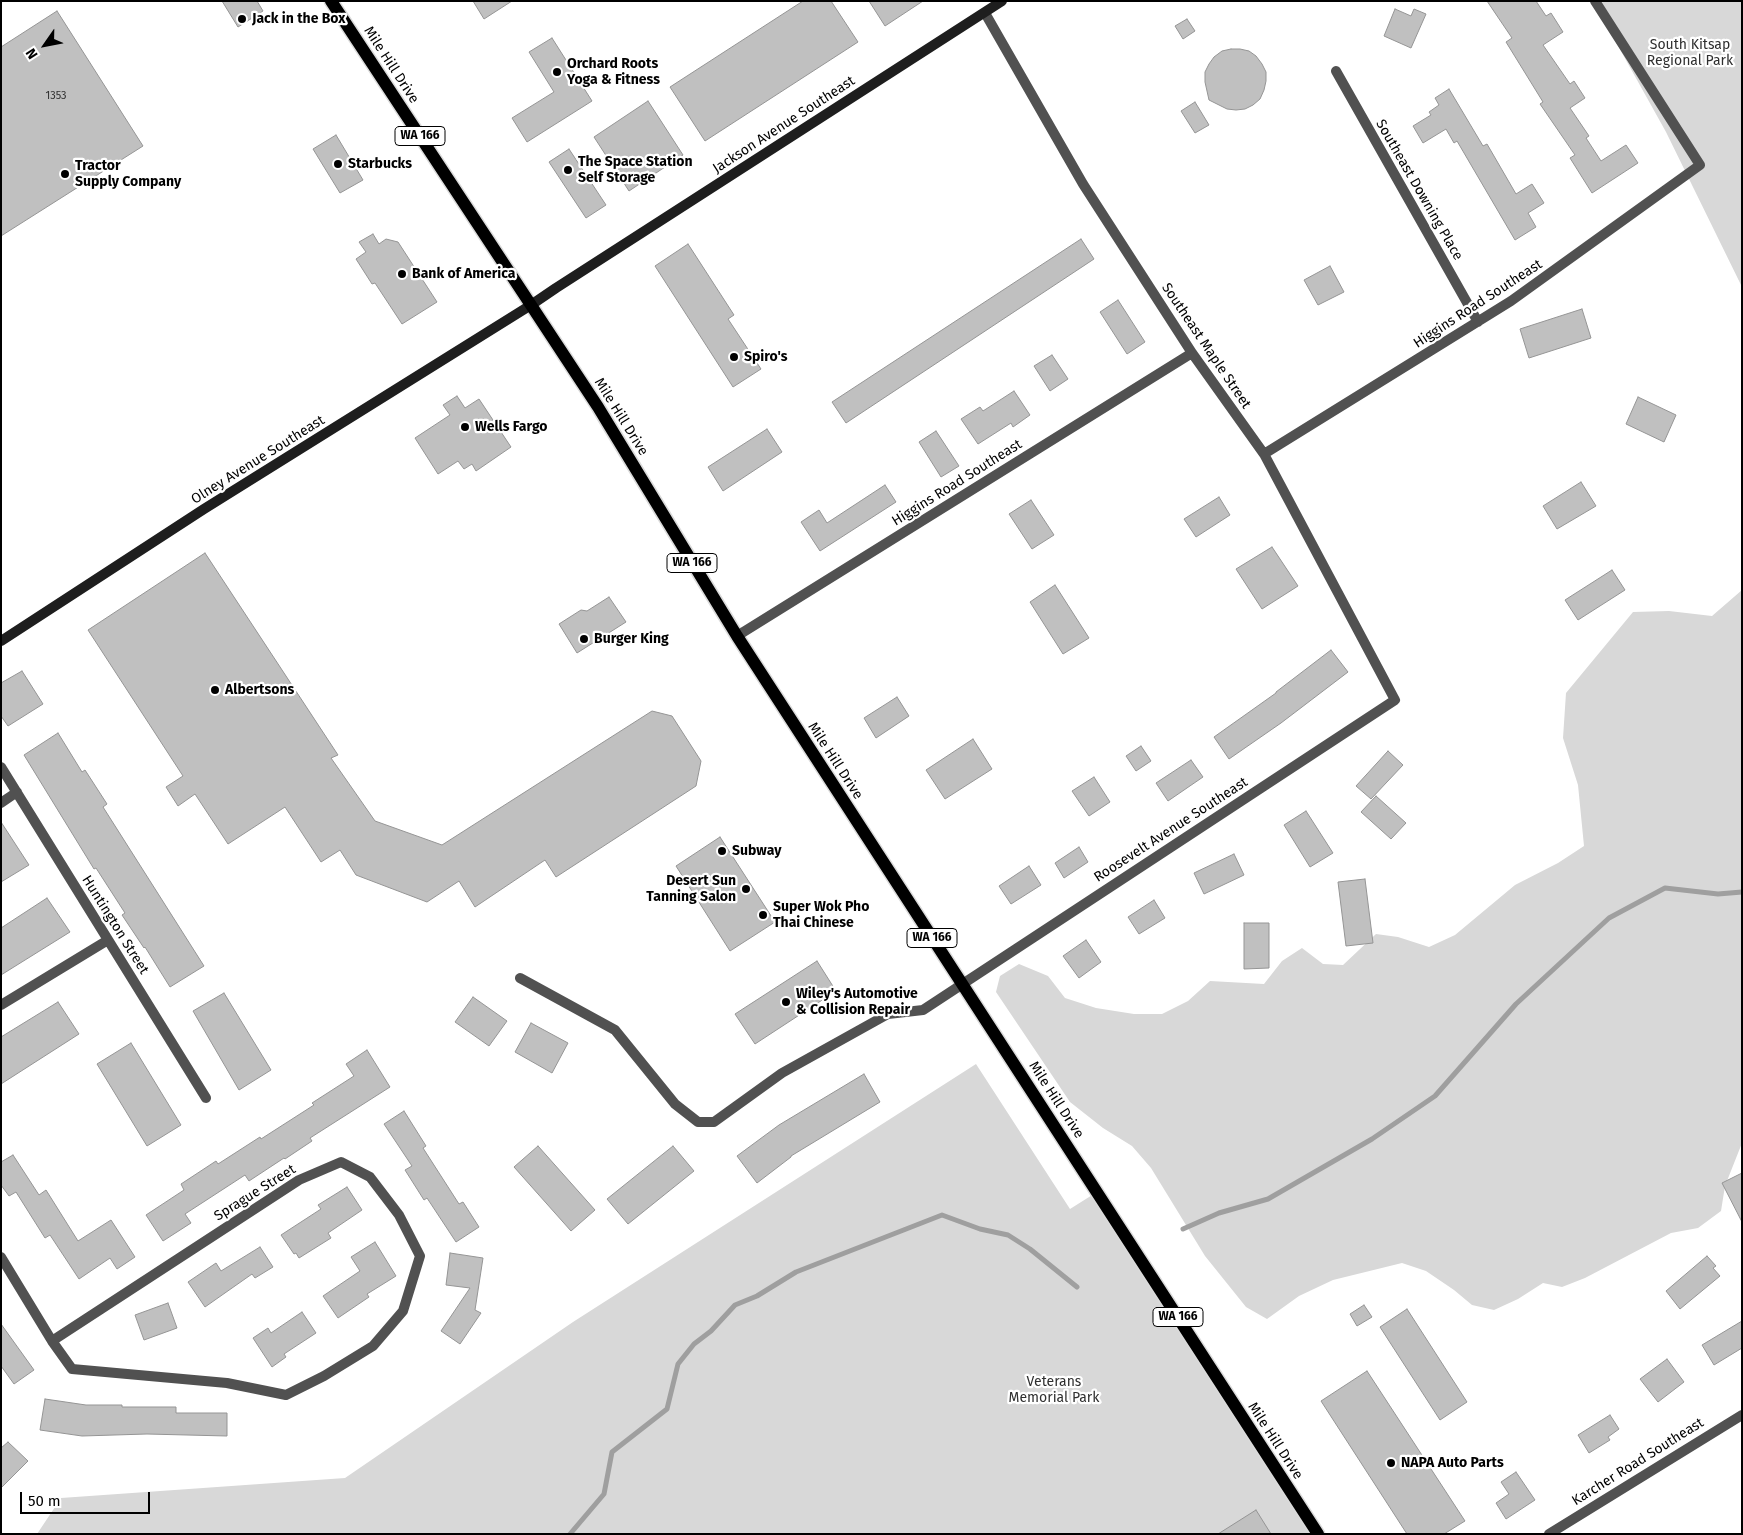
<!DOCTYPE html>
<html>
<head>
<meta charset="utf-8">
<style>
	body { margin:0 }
	#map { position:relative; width:1743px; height:1535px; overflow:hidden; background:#fff; font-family:"Fira Sans",sans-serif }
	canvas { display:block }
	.frame { position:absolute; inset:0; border:2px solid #000; pointer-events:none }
	.north { position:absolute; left:20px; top:20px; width:50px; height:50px; -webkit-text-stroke:4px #fff; paint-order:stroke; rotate:237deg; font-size:14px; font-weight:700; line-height:20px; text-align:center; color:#000 }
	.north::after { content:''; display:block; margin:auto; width:18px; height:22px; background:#000; clip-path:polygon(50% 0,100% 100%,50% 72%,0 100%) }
	.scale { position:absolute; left:20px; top:1492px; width:130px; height:22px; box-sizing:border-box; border:2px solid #000; border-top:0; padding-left:6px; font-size:15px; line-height:18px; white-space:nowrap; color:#000; -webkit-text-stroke:4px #fff; paint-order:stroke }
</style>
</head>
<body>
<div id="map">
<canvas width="1743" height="1535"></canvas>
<div class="frame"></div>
<div class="north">N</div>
<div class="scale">50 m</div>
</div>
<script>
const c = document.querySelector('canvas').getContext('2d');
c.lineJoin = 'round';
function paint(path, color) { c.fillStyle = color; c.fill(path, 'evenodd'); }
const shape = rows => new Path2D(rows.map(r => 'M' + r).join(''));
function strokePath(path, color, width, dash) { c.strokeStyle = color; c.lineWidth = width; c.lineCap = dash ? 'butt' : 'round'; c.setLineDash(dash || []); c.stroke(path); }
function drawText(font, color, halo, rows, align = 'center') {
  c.font = font + ' "Fira Sans",sans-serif'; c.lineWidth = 4.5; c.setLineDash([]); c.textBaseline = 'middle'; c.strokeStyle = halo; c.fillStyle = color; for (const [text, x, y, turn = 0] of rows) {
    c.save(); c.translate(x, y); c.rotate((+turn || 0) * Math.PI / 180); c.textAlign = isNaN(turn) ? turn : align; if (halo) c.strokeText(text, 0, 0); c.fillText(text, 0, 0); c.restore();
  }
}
const green = shape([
	[1593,1,1742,1,1742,287,1666,132],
	[1742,590,1742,1143,1725,1186,1721,1211,1698,1228,1671,1233,1585,1278,1562,1287,1543,1283,1518,1299,1494,1310,1472,1305,1454,1290,1426,1271,1402,1263,1333,1280,1299,1296,1267,1319,1246,1307,1205,1256,1151,1168,1132,1146,1103,1128,1070,1102,996,992,1000,976,1019,964,1048,976,1065,998,1096,1008,1134,1014,1162,1014,1188,1001,1210,981,1264,984,1282,961,1302,948,1323,964,1343,965,1376,934,1398,937,1429,947,1455,935,1515,885,1558,863,1584,846,1578,785,1563,738,1566,693,1633,612,1669,611,1712,616],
	[976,1064,1070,1209,1097,1192,1318,1534,37,1534,61,1498,345,1478,573,1322]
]);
const stream = shape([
	[1183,1229,1219,1213,1268,1199,1372,1139,1435,1096,1516,1004,1609,918,1665,888,1718,894,1742,892],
	[570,1534,604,1494,612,1452,667,1409,678,1364,694,1344,711,1331,735,1305,757,1296,796,1272,942,1215,980,1229,1008,1235,1030,1249,1077,1287]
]);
const building = shape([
	[222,1,257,1,263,11,238,27,222,1],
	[473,1,512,1,484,19,473,1],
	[803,1,831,1,858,42,705,141,670,87,803,1],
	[869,1,923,1,885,26,869,1],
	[1487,1,1536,1,1546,16,1551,13,1563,32,1543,45,1570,84,1574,81,1585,98,1570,108,1589,136,1586,138,1601,161,1626,145,1638,163,1592,193,1570,158,1575,155,1540,104,1543,102,1506,42,1512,38,1487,1],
	[1395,9,1411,16,1414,9,1426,14,1411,48,1384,36,1395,9],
	[57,11,143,146,1,236,1,47,57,11],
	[1187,19,1195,31,1183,39,1175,26,1187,19],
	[552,38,592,101,527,142,512,118,554,92,529,52,552,38],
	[1231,49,1240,49,1249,51,1256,56,1262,64,1266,72,1266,81,1264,90,1260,99,1253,105,1245,109,1236,110,1227,109,1209,100,1205,82,1205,72,1209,64,1214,57,1222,51,1231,49],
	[1449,89,1483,146,1487,144,1516,194,1532,184,1544,203,1528,213,1536,227,1515,240,1457,141,1454,143,1446,129,1423,143,1413,126,1431,115,1429,112,1439,105,1435,98,1449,89],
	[648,101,683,155,629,191,594,137,648,101],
	[1195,102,1209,125,1195,133,1181,111,1195,102],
	[336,135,363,180,340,193,313,149,336,135],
	[569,149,606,205,586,218,549,162,569,149],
	[373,234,379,244,386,239,398,242,437,302,402,324,375,283,372,284,356,259,366,252,359,242,373,234],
	[1081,239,1094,259,846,423,832,402,1081,239],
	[688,244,734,315,728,319,761,369,733,387,655,266,688,244],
	[1330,266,1344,292,1318,305,1304,280,1330,266],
	[1118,300,1145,342,1127,354,1100,312,1118,300],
	[1582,309,1591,338,1529,358,1520,329,1582,309],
	[1052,355,1068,379,1050,391,1034,366,1052,355],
	[1014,391,1030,415,1013,427,1011,423,978,444,961,419,980,407,983,411,1014,391],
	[457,396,465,408,479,399,511,447,476,471,472,464,464,469,458,461,438,474,415,438,450,415,443,405,457,396],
	[1638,397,1676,415,1664,442,1626,424,1638,397],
	[767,429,782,452,723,491,708,467,767,429],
	[936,431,959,466,941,477,919,442,936,431],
	[1581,482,1596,506,1557,529,1543,506,1581,482],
	[885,485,896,502,820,551,801,522,819,510,827,523,885,485],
	[1219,497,1230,515,1196,537,1184,519,1219,497],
	[1031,500,1054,535,1032,549,1009,514,1031,500],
	[1272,547,1298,586,1262,609,1236,569,1272,547],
	[205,553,338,755,331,758,375,821,442,845,652,711,672,716,701,761,696,786,556,877,545,860,475,907,459,881,427,902,356,875,340,850,321,862,285,807,228,844,195,794,178,806,166,787,183,776,88,630,205,553],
	[1612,570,1625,590,1578,620,1565,600,1612,570],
	[1055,585,1089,638,1063,654,1030,602,1055,585],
	[609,597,626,622,577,653,559,624,581,610,587,611,609,597],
	[1331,650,1348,672,1281,723,1229,759,1214,737,1276,693,1276,692,1331,650],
	[22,671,43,704,8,726,1,716,1,683,22,671],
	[897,697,909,716,876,738,864,718,897,697],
	[58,733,82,772,85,770,107,804,103,807,204,966,170,987,145,947,144,948,122,915,125,913,96,868,94,869,24,755,58,733],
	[973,739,992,769,945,799,926,770,973,739],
	[1141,746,1151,761,1136,771,1126,756,1141,746],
	[1388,751,1403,765,1371,799,1356,786,1388,751],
	[1191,760,1203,777,1168,801,1156,783,1191,760],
	[1094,777,1110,802,1089,816,1072,791,1094,777],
	[1376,796,1406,823,1391,839,1361,812,1376,796],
	[1306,811,1333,853,1310,867,1284,825,1306,811],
	[1,822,29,865,1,882,1,822],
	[720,837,775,922,730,951,676,866,720,837],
	[1079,847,1088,862,1064,878,1055,863,1079,847],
	[1234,854,1244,875,1204,894,1194,873,1234,854],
	[1029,866,1041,885,1011,904,999,886,1029,866],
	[1365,879,1373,943,1346,946,1338,882,1365,879],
	[47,898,70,932,1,975,1,928,47,898],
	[1154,900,1165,918,1139,934,1128,917,1154,900],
	[1244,923,1269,923,1269,968,1244,969,1244,923],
	[1086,940,1101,962,1079,978,1063,956,1086,940],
	[817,961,836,991,755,1044,735,1014,817,961],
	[224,993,271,1070,239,1090,193,1011,224,993],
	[473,997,507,1021,489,1046,455,1022,473,997],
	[58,1002,79,1034,1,1084,1,1037,58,1002],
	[531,1023,568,1043,552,1073,515,1052,531,1023],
	[131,1043,181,1125,147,1146,97,1064,131,1043],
	[367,1050,390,1087,310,1138,312,1141,285,1159,284,1158,249,1181,245,1175,185,1214,191,1223,163,1241,146,1215,184,1190,181,1184,216,1161,218,1164,260,1137,261,1139,314,1105,312,1103,354,1076,346,1064,367,1050],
	[864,1074,880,1102,791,1156,791,1157,757,1183,737,1156,779,1125,864,1074],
	[404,1111,426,1146,423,1148,459,1204,463,1202,479,1227,456,1242,427,1198,424,1200,405,1170,412,1166,384,1124,404,1111],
	[538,1146,595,1210,571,1231,514,1167,538,1146],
	[673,1146,694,1171,628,1224,607,1199,673,1146],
	[13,1155,39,1195,46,1190,78,1241,111,1220,135,1257,117,1269,110,1258,79,1279,50,1235,45,1238,16,1192,9,1196,1,1185,1,1162,13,1155],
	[1742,1173,1742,1222,1722,1183,1742,1173],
	[347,1187,362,1210,328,1233,331,1238,299,1258,296,1253,294,1254,281,1235,321,1209,318,1205,347,1187],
	[375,1242,396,1276,367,1294,369,1297,338,1318,323,1296,360,1271,351,1257,375,1242],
	[260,1247,273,1267,255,1278,252,1274,205,1307,188,1282,216,1263,221,1271,260,1247],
	[450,1253,483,1258,475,1310,481,1313,460,1344,441,1331,470,1288,446,1285,450,1253],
	[1707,1256,1716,1266,1713,1268,1720,1276,1680,1309,1666,1291,1707,1256],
	[168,1303,177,1328,144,1340,135,1315,168,1303],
	[1364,1305,1372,1317,1357,1326,1350,1314,1364,1305],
	[1407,1309,1467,1402,1440,1420,1380,1327,1407,1309],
	[302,1312,316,1333,284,1354,286,1357,272,1367,253,1338,268,1328,271,1333,302,1312],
	[1742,1321,1742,1348,1714,1365,1702,1345,1742,1321],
	[1,1324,34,1370,14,1384,1,1366,1,1324],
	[1667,1359,1684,1382,1658,1402,1640,1379,1667,1359],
	[1367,1371,1465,1521,1444,1534,1407,1534,1321,1401,1367,1371],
	[45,1399,86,1405,122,1405,122,1407,176,1407,176,1413,227,1413,227,1436,147,1434,82,1436,40,1430,45,1399],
	[1610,1415,1619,1429,1608,1437,1610,1440,1589,1453,1578,1435,1610,1415],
	[8,1442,28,1461,1,1488,1,1448,8,1442],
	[1516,1472,1535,1500,1506,1519,1496,1503,1509,1494,1501,1482,1516,1472],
	[1256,1510,1271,1534,1218,1534,1256,1510]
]);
const street = shape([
	[1336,71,1478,322],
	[1264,454,1511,301,1700,165,1595,1],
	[737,636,1192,353],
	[1,767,206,1098],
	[1,803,17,792],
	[520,978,615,1030,675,1104,698,1122,714,1122,782,1073,888,1014,923,1010,1395,700,1264,454,1192,353,1083,184,985,13],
	[1,1005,108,940],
	[1,1257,52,1341,72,1369,227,1383,286,1395,324,1376,373,1346,403,1311,420,1256,399,1215,370,1177,341,1162,299,1180,52,1341],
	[1549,1534,1742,1415]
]);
const secondary = shape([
	[1,641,204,509,531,305,556,288,1002,1]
]);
const primary = shape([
	[331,1,598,407,737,636,1318,1534]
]);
const markers = [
	[242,19,5,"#000"],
	[557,72,5,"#000"],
	[338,164,5,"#000"],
	[568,170,5,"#000"],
	[65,174,5,"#000"],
	[402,274,5,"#000"],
	[734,357,5,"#000"],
	[465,427,5,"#000"],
	[584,639,5,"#000"],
	[215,690,5,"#000"],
	[722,851,5,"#000"],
	[746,889,5,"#000"],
	[763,915,5,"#000"],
	[786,1002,5,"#000"],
	[1391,1463,5,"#000"]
];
const numberNames = [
	["1353",56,96]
];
const shields = [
	[420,136,50],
	[692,563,50],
	[932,938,50],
	[1178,1317,50]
];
const shieldNames = [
	["WA 166",420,136],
	["WA 166",692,563],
	["WA 166",932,938],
	["WA 166",1178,1317]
];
const poiNames = [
	["Jack in the Box",252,19],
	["Orchard Roots",567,64],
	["Yoga & Fitness",567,80],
	["The Space Station",578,162],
	["Self Storage",578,178],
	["Starbucks",348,164],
	["Tractor",75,166],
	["Supply Company",75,182],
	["Bank of America",412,274],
	["Spiro's",744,357],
	["Wells Fargo",475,427],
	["Burger King",594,639],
	["Albertsons",225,690],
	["Subway",732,851],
	["Desert Sun",736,881,"right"],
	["Tanning Salon",736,897,"right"],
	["Super Wok Pho",773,907],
	["Thai Chinese",773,923],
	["Wiley's Automotive",796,994],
	["& Collision Repair",796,1010],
	["NAPA Auto Parts",1401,1463]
];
const parkNames = [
	["South Kitsap",1690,45],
	["Regional Park",1690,61],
	["Veterans",1054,1382],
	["Memorial Park",1054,1398]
];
const streetNames = [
	["Mile Hill Drive",391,65,57],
	["Jackson Avenue Southeast",784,125,-33],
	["Southeast Downing Place",1419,190,60],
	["Higgins Road Southeast",1478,304,-33],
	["Southeast Maple Street",1206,346,56],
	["Mile Hill Drive",621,417,58],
	["Olney Avenue Southeast",258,460,-32],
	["Higgins Road Southeast",957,483,-32],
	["Mile Hill Drive",835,761,57],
	["Roosevelt Avenue Southeast",1171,830,-33],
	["Huntington Street",115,925,58],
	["Mile Hill Drive",1056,1100,57],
	["Sprague Street",255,1193,-32],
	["Mile Hill Drive",1275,1441,57],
	["Karcher Road Southeast",1638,1462,-32]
];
paint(green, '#d8d8d8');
strokePath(stream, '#9f9f9f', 5);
paint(building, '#c0c0c0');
strokePath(building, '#959595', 1);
strokePath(primary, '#dbdbdb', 15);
strokePath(street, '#515151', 10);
strokePath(secondary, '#1e1e1e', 10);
strokePath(primary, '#000', 12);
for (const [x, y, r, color] of markers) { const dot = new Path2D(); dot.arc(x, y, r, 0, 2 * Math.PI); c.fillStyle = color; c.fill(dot); strokePath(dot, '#fff', 2); }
drawText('11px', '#303030', null, numberNames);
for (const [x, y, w] of shields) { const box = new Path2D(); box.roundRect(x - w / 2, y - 9.5, w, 19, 4); c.fillStyle = '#fff'; c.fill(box); strokePath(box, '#000', 1); }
drawText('bold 12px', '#000', null, shieldNames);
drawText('bold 14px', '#000', '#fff', poiNames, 'left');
drawText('14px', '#2f2f2f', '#fff', parkNames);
drawText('14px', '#000', '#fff', streetNames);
</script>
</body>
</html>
